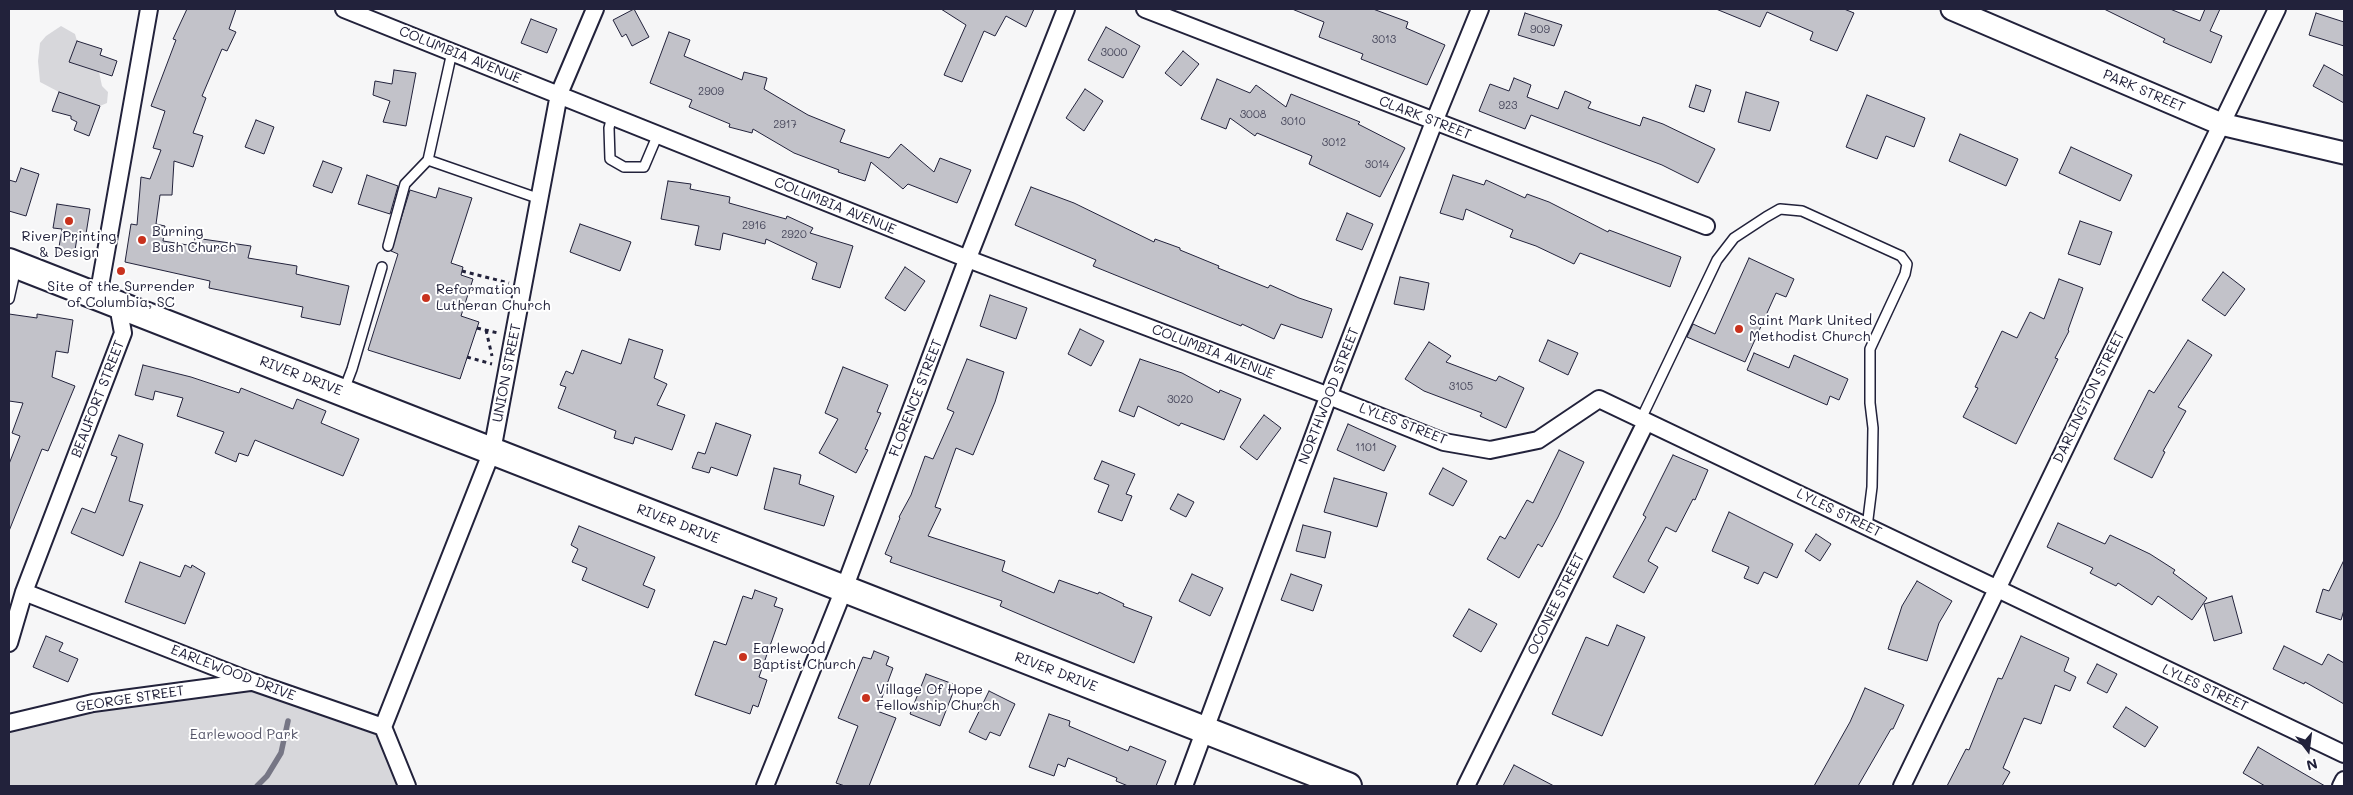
<!DOCTYPE html>
<html>
<head>
<meta charset="utf-8">
<style>
	body { margin:0 }
	#map { position:relative; width:2353px; height:795px; overflow:hidden; background:#f6f6f7; font-family:Mali,sans-serif }
	canvas { display:block }
	.frame { position:absolute; inset:0; border:10px solid #22223b; pointer-events:none }
	.north { position:absolute; left:2283px; top:725px; width:50px; height:50px; -webkit-text-stroke:4px #fff; paint-order:stroke; rotate:165deg; font-size:14px; font-weight:700; line-height:20px; text-align:center; color:#22223b }
	.north::after { content:''; display:block; margin:auto; width:18px; height:22px; background:#22223b; clip-path:polygon(50% 0,100% 100%,50% 72%,0 100%) }
</style>
</head>
<body>
<div id="map">
<canvas width="2353" height="795"></canvas>
<div class="frame"></div>
<div class="north">N</div>
</div>
<script>
const c = document.querySelector('canvas').getContext('2d');
c.lineJoin = 'round';
function paint(path, color) { c.fillStyle = color; c.fill(path, 'evenodd'); }
const shape = rows => new Path2D(rows.map(r => 'M' + r).join(''));
function strokePath(path, color, width, dash) { c.strokeStyle = color; c.lineWidth = width; c.lineCap = dash ? 'butt' : 'round'; c.setLineDash(dash || []); c.stroke(path); }
function drawText(font, color, halo, rows, align = 'center') {
  c.font = font + ' Mali,sans-serif'; c.lineWidth = 4; c.setLineDash([]); c.textBaseline = 'middle'; c.strokeStyle = halo; c.fillStyle = color; for (const [text, x, y, turn = 0] of rows) {
    c.save(); c.translate(x, y); c.rotate((+turn || 0) * Math.PI / 180); c.textAlign = isNaN(turn) ? turn : align; if (halo) c.strokeText(text, 0, 0); c.fillText(text, 0, 0); c.restore();
  }
}
const green = shape([
	[61,26,75,34,77,41,70,62,99,72,102,86,108,92,107,103,100,106,59,92,40,82,38,61,40,43,46,36],
	[253,682,383,727,407,786,9,786,9,723]
]);
const stream = shape([
	[257,786,267,776,281,753,288,721]
]);
const building = shape([
	[187,9,236,9,229,29,236,32,227,51,222,49,202,96,206,98,193,133,203,136,193,167,174,161,172,195,160,195,156,224,165,226,163,241,194,246,195,238,251,246,248,258,297,266,296,274,349,286,340,325,301,317,303,307,209,288,210,281,125,262,131,224,137,225,141,177,150,179,161,150,153,148,165,111,151,106,176,40,173,39,187,9],
	[634,9,649,37,632,46,626,34,622,37,613,20,634,9],
	[941,9,1034,9,1026,27,1006,16,995,36,984,31,962,82,944,75,966,25,941,9],
	[1292,9,1373,9,1408,22,1406,28,1445,45,1427,85,1361,59,1363,54,1319,37,1324,22,1292,9],
	[1716,9,1844,9,1854,13,1837,51,1810,40,1813,32,1767,12,1760,27,1716,9],
	[2104,9,2170,9,2200,21,2205,9,2220,9,2210,31,2222,36,2211,63,2163,42,2165,39,2104,9],
	[1525,13,1562,25,1554,46,1518,35,1525,13],
	[2316,13,2344,22,2344,46,2309,35,2316,13],
	[531,19,557,29,547,53,521,43,531,19],
	[1106,27,1140,46,1123,78,1088,60,1106,27],
	[669,32,690,40,684,56,742,80,744,72,767,78,764,89,808,115,845,130,840,142,889,158,901,144,934,172,940,158,971,170,957,203,908,184,903,189,871,162,865,181,838,172,839,170,794,153,753,129,752,133,729,127,730,124,689,107,692,100,650,83,669,32],
	[77,41,102,49,100,55,117,61,112,76,69,62,77,41],
	[1183,51,1199,64,1181,86,1165,73,1183,51],
	[2324,65,2344,76,2344,103,2313,86,2324,65],
	[394,70,416,73,406,126,383,122,390,101,373,95,375,81,392,84,394,70],
	[1514,78,1531,85,1527,97,1558,109,1565,91,1591,102,1588,108,1640,126,1643,117,1663,124,1715,149,1698,183,1662,165,1531,115,1525,129,1479,111,1490,84,1509,91,1514,78],
	[1217,79,1250,93,1256,85,1286,107,1291,94,1360,122,1358,124,1405,148,1380,197,1309,164,1312,156,1257,133,1255,136,1230,118,1226,129,1201,119,1217,79],
	[1696,85,1711,90,1704,112,1689,107,1696,85],
	[1085,89,1103,101,1084,131,1066,118,1085,89],
	[59,92,100,106,89,136,74,130,77,122,71,119,71,116,52,111,59,92],
	[1746,92,1779,102,1770,131,1738,122,1746,92],
	[1867,95,1925,118,1914,147,1886,136,1877,159,1846,147,1867,95],
	[256,120,274,127,264,154,245,147,256,120],
	[1960,134,2018,159,2006,186,1949,161,1960,134],
	[2071,147,2132,175,2120,201,2059,173,2071,147],
	[323,161,342,168,332,193,313,186,323,161],
	[21,168,39,174,26,216,9,211,9,180,16,182,21,168],
	[367,175,398,186,390,214,358,204,367,175],
	[1453,175,1484,185,1486,180,1525,198,1527,194,1549,202,1608,232,1609,230,1681,257,1670,287,1580,253,1574,264,1536,246,1510,237,1513,230,1466,209,1463,220,1440,213,1453,175],
	[668,181,691,184,690,189,730,197,729,203,786,219,787,216,813,228,810,233,853,246,840,288,812,279,817,263,766,239,765,244,723,233,720,250,695,245,699,226,661,219,668,181],
	[1031,187,1074,203,1154,242,1155,239,1180,248,1180,250,1219,266,1218,268,1268,288,1270,285,1299,298,1332,309,1322,338,1281,324,1274,339,1242,324,1241,326,1093,266,1096,260,1015,225,1031,187],
	[439,188,472,198,451,263,463,267,461,275,473,279,461,316,479,322,460,379,368,350,398,254,391,251,410,190,436,198,439,188],
	[57,204,90,209,86,234,78,232,74,256,58,253,62,229,53,228,57,204],
	[1347,213,1373,224,1362,250,1336,240,1347,213],
	[2080,221,2112,232,2100,265,2068,254,2080,221],
	[580,224,631,242,620,271,570,252,580,224],
	[1749,258,1794,279,1786,297,1776,293,1745,362,1687,337,1693,324,1715,334,1749,258],
	[905,267,925,281,905,311,885,298,905,267],
	[2223,272,2245,289,2225,316,2202,300,2223,272],
	[1400,277,1429,283,1424,310,1394,304,1400,277],
	[2059,279,2083,288,2068,330,2069,331,2055,358,2058,359,2016,444,1963,417,1978,388,1975,387,2002,331,2017,338,2030,312,2044,319,2059,279],
	[990,295,1027,308,1016,339,980,326,990,295],
	[9,314,37,318,37,314,73,320,68,353,56,351,52,377,75,386,48,451,42,449,9,531,9,464,20,436,12,433,23,403,9,401,9,314],
	[1080,329,1104,341,1091,366,1068,354,1080,329],
	[629,339,663,350,654,378,667,384,657,405,685,415,672,450,635,437,633,444,614,438,616,431,558,408,566,387,560,385,566,371,573,374,582,350,621,364,629,339],
	[1548,340,1578,353,1568,375,1539,361,1548,340],
	[2188,340,2212,355,2178,407,2186,411,2163,451,2165,452,2152,478,2114,459,2149,390,2154,393,2188,340],
	[1429,342,1451,356,1446,362,1496,381,1499,376,1524,388,1506,428,1480,416,1482,413,1424,391,1405,379,1429,342],
	[1754,353,1789,368,1794,355,1848,379,1839,400,1830,396,1827,405,1747,370,1754,353],
	[967,359,1004,372,995,402,973,455,956,448,935,507,941,509,928,536,1005,561,1002,571,1054,593,1059,580,1098,594,1099,592,1124,604,1123,606,1152,617,1134,663,1000,606,1002,601,890,562,892,557,885,554,900,518,899,517,911,495,925,456,933,459,954,412,947,409,967,359],
	[1140,359,1182,373,1219,393,1220,390,1241,399,1224,440,1181,423,1179,426,1138,406,1134,417,1119,411,1140,359],
	[143,365,191,377,239,393,241,388,293,409,297,399,326,411,321,423,359,439,343,476,255,440,248,456,239,453,236,462,215,453,224,432,177,416,183,398,155,391,153,400,135,395,143,365],
	[843,367,888,385,877,412,881,413,865,449,868,450,856,473,819,453,838,419,825,413,843,367],
	[1264,415,1281,428,1257,460,1240,447,1264,415],
	[716,423,751,435,737,476,711,467,709,473,692,468,698,452,705,454,716,423],
	[1348,424,1396,446,1384,471,1337,450,1348,424],
	[119,435,143,444,129,501,143,505,123,556,71,533,82,508,95,513,117,457,111,455,119,435],
	[1559,450,1584,462,1558,517,1542,547,1538,544,1519,578,1487,559,1500,536,1505,539,1527,500,1533,503,1559,450],
	[1673,455,1708,470,1695,500,1693,499,1676,532,1666,527,1648,561,1658,567,1644,593,1613,577,1646,517,1643,515,1673,455],
	[1102,461,1135,474,1126,494,1132,496,1122,521,1098,512,1109,485,1094,479,1102,461],
	[774,468,801,475,799,484,834,496,824,526,764,509,774,468],
	[1443,468,1467,481,1453,506,1429,494,1443,468],
	[1334,478,1387,493,1377,527,1324,512,1334,478],
	[1178,494,1194,502,1186,517,1170,509,1178,494],
	[1729,512,1793,544,1777,578,1764,572,1758,584,1744,578,1749,567,1712,551,1729,512],
	[2058,523,2105,544,2110,535,2150,554,2175,570,2173,573,2207,598,2192,620,2158,596,2152,605,2118,583,2116,586,2090,573,2093,568,2047,547,2058,523],
	[1303,525,1331,532,1325,558,1296,551,1303,525],
	[579,526,655,557,643,585,655,590,648,608,582,580,587,568,572,562,578,549,571,545,579,526],
	[1816,534,1831,544,1820,561,1805,551,1816,534],
	[2344,560,2344,610,2341,620,2316,612,2323,589,2329,591,2344,560],
	[140,562,180,577,185,565,191,568,192,565,205,573,185,624,125,602,140,562],
	[1192,574,1223,588,1210,616,1179,601,1192,574],
	[1291,574,1322,585,1313,611,1281,600,1291,574],
	[1917,581,1952,601,1939,623,1927,661,1888,649,1902,606,1917,581],
	[755,590,777,598,774,606,783,609,759,677,767,680,758,707,753,705,750,714,695,695,714,641,726,645,743,596,752,599,755,590],
	[2232,596,2242,633,2214,641,2204,604,2232,596],
	[1469,609,1497,624,1481,652,1453,636,1469,609],
	[1617,625,1645,637,1602,736,1552,714,1586,637,1608,646,1617,625],
	[46,636,63,643,59,651,78,659,68,682,33,667,46,636],
	[2021,636,2069,658,2064,671,2076,677,2070,691,2055,685,2041,724,2024,718,2003,768,2010,772,2002,786,1947,786,1966,749,1969,750,1998,678,2002,679,2021,636],
	[2284,646,2322,665,2328,654,2344,663,2344,704,2305,682,2304,684,2273,669,2284,646],
	[874,651,889,657,886,665,893,668,877,711,896,718,869,786,845,786,836,783,858,726,838,718,863,657,871,659,874,651],
	[2097,664,2117,674,2107,693,2087,683,2097,664],
	[926,674,956,685,940,726,910,714,926,674],
	[1865,688,1904,705,1893,729,1891,729,1858,786,1814,786,1850,722,1865,688],
	[989,691,1015,704,1000,736,990,732,986,740,969,732,989,691],
	[2126,707,2158,727,2145,747,2113,727,2126,707],
	[1049,714,1070,721,1069,726,1128,751,1130,746,1166,761,1156,786,1128,786,1116,781,1117,778,1068,758,1065,767,1058,764,1054,776,1029,767,1049,714],
	[2258,747,2325,786,2265,786,2243,773,2258,747],
	[1514,765,1554,786,1503,786,1514,765]
]);
const path = shape([
	[462,271,509,283],
	[477,328,498,333],
	[486,330,492,356],
	[467,357,492,364]
]);
const service = shape([
	[452,52,428,160,540,199],
	[612,116,609,128,610,159,624,167,644,167,658,134],
	[388,246,405,184,428,160],
	[9,299,16,268],
	[344,390,352,369,382,267],
	[1641,419,1717,260,1734,238,1766,217,1780,209,1802,211,1901,256,1907,264,1905,274,1870,349,1870,403,1873,428,1872,487,1867,527]
]);
const minor = shape([
	[344,9,968,259,1329,396,1444,442,1490,450,1538,440,1599,399,2344,754],
	[1145,9,1706,226],
	[24,592,253,682,383,727,407,786],
	[9,643,24,592,123,333,119,311,98,297,149,9],
	[9,723,93,703,250,682],
	[383,727,492,451,559,94,595,9],
	[765,786,844,589,964,268,1066,9],
	[1184,786,1334,381,1434,122,1480,9],
	[1466,786,1646,422],
	[1902,786,2277,9],
	[2341,786,2344,780]
]);
const tertiary = shape([
	[1952,9,2221,124,2344,153]
]);
const primary = shape([
	[9,262,1348,786]
]);
const markers = [
	[69,221,5,"#c8321e"],
	[142,240,5,"#c8321e"],
	[121,271,5,"#c8321e"],
	[426,298,5,"#c8321e"],
	[1739,329,5,"#c8321e"],
	[743,657,5,"#c8321e"],
	[866,698,5,"#c8321e"]
];
const numberNames = [
	["909",1540,30],
	["3013",1384,40],
	["3000",1114,53],
	["2909",711,92],
	["923",1508,106],
	["3008",1253,115],
	["3010",1293,122],
	["2917",785,125],
	["3012",1334,143],
	["3014",1377,165],
	["2916",754,226],
	["2920",794,235],
	["3105",1461,387],
	["3020",1180,400],
	["1101",1366,448]
];
const streetNames = [
	["COLUMBIA AVENUE",460,55,22],
	["PARK STREET",2144,91,23],
	["CLARK STREET",1425,118,21],
	["COLUMBIA AVENUE",835,206,22],
	["COLUMBIA AVENUE",1213,352,21],
	["UNION STREET",507,373,-79],
	["RIVER DRIVE",301,376,21],
	["NORTHWOOD STREET",1329,396,-69],
	["DARLINGTON STREET",2089,397,-64],
	["FLORENCE STREET",916,398,-69],
	["BEAUFORT STREET",98,399,-69],
	["LYLES STREET",1403,424,21],
	["LYLES STREET",1839,513,26],
	["RIVER DRIVE",678,524,21],
	["OCONEE STREET",1556,604,-64],
	["RIVER DRIVE",1056,672,21],
	["EARLEWOOD DRIVE",233,673,21],
	["LYLES STREET",2205,688,25],
	["GEORGE STREET",130,699,-9]
];
const poiNames = [
	["Burning",152,232],
	["Bush Church",152,248],
	["River Printing",69,237,"center"],
	["& Design",69,253,"center"],
	["Site of the Surrender",121,287,"center"],
	["of Columbia, SC",121,303,"center"],
	["Reformation",436,290],
	["Lutheran Church",436,306],
	["Saint Mark United",1749,321],
	["Methodist Church",1749,337],
	["Earlewood",753,649],
	["Baptist Church",753,665],
	["Village Of Hope",876,690],
	["Fellowship Church",876,706]
];
const parkNames = [
	["Earlewood Park",244,735]
];
paint(green, '#d7d7db');
strokePath(stream, '#767685', 5.5);
paint(building, '#c2c2c9');
strokePath(building, '#22223b', 1);
strokePath(service, '#22223b', 12);
strokePath(minor, '#22223b', 20);
strokePath(tertiary, '#22223b', 25);
strokePath(primary, '#22223b', 30);
strokePath(path, '#22223b', 3, [4, 4]);
strokePath(service, '#fff', 9);
strokePath(minor, '#fff', 16);
strokePath(tertiary, '#fff', 21);
strokePath(primary, '#fff', 26);
for (const [x, y, r, color] of markers) { const dot = new Path2D(); dot.arc(x, y, r, 0, 2 * Math.PI); c.fillStyle = color; c.fill(dot); strokePath(dot, '#fff', 2); }
drawText('11px', '#4a4a5e', null, numberNames);
drawText('14px', '#22223b', '#fff', streetNames);
drawText('14px', '#22223b', '#fff', poiNames, 'left');
drawText('14px', '#58586b', '#fff', parkNames);
</script>
</body>
</html>
